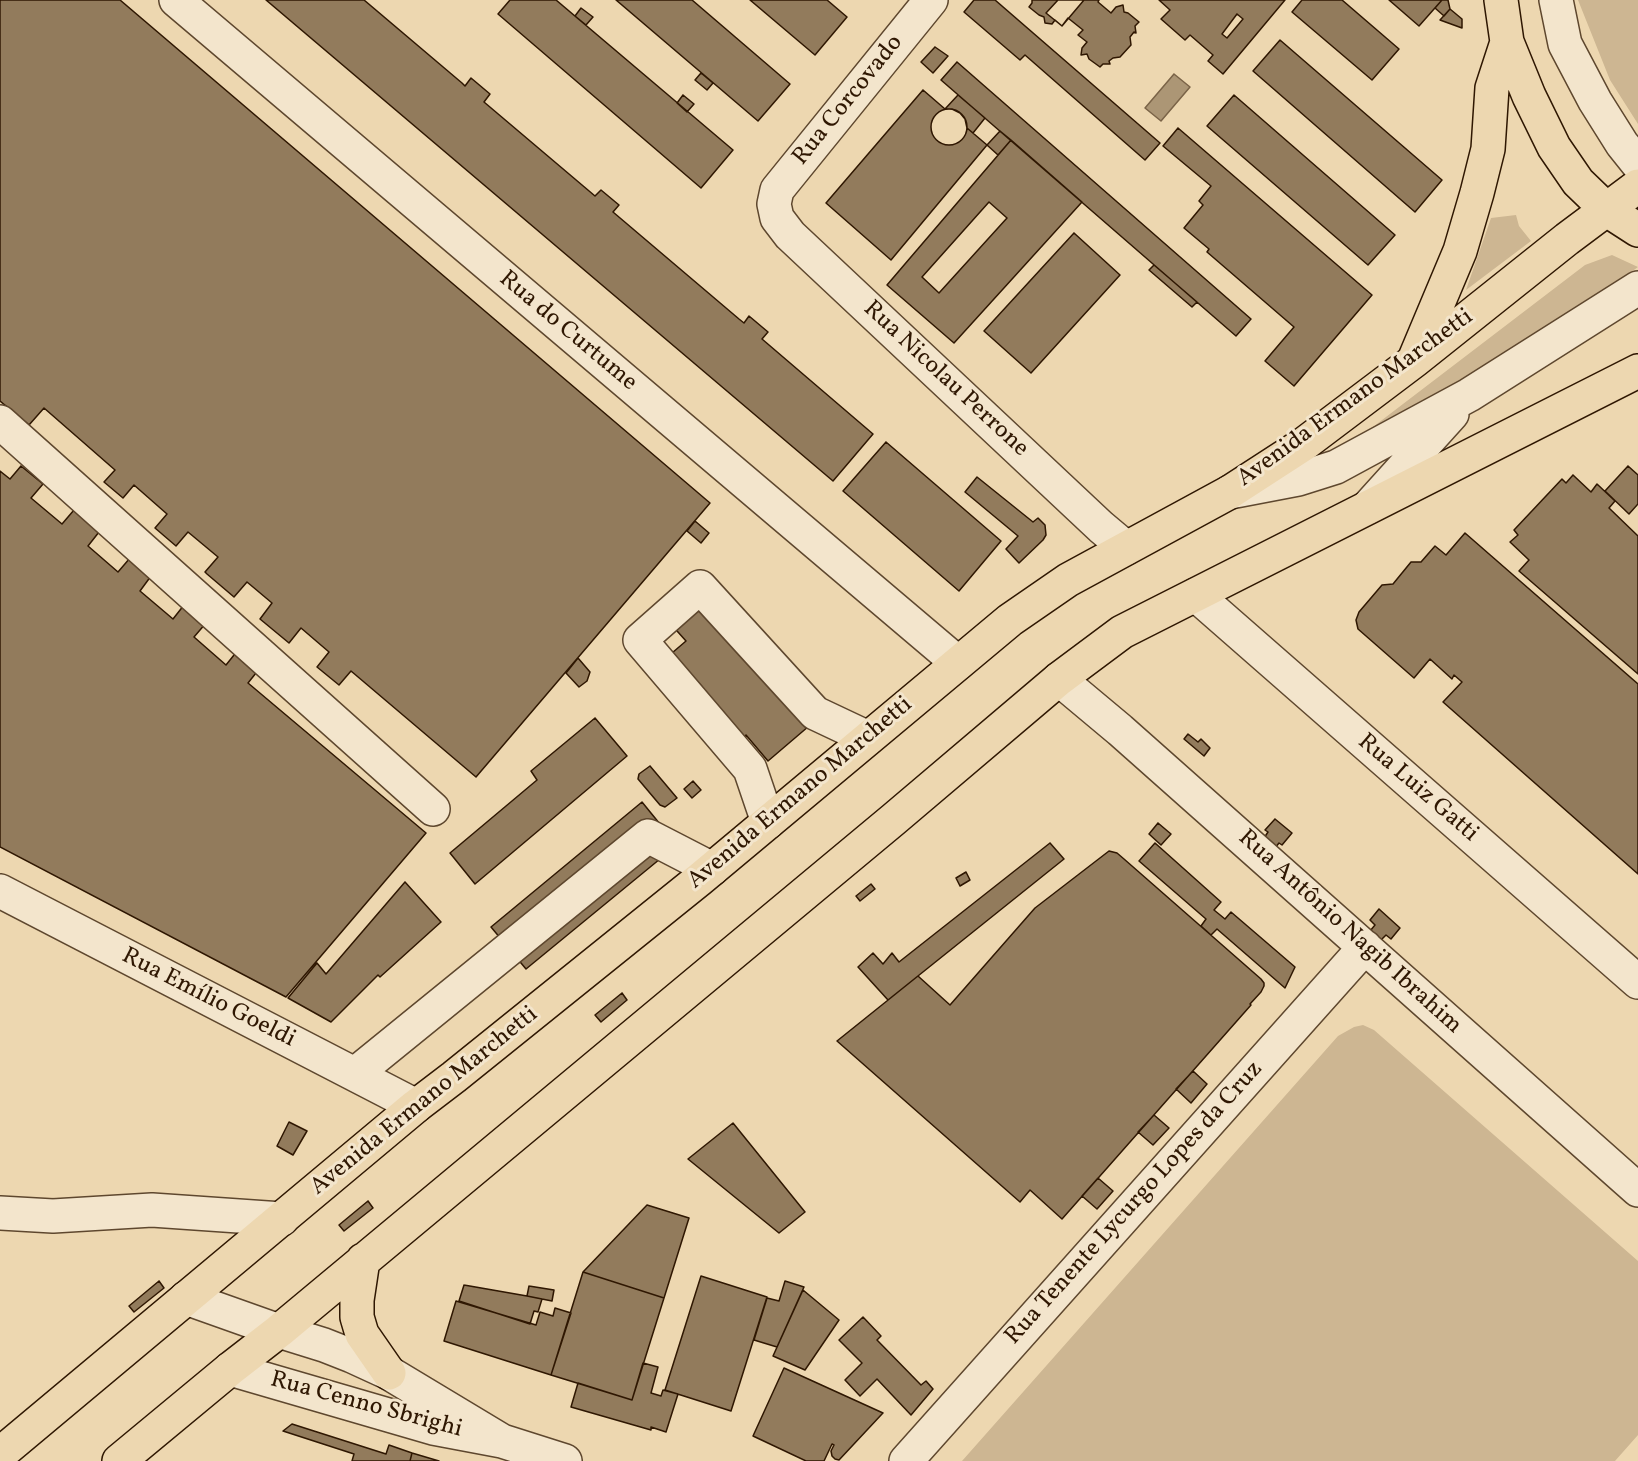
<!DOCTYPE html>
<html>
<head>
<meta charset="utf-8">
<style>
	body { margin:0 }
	canvas { display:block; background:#edd7b0 }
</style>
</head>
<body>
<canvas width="1638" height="1461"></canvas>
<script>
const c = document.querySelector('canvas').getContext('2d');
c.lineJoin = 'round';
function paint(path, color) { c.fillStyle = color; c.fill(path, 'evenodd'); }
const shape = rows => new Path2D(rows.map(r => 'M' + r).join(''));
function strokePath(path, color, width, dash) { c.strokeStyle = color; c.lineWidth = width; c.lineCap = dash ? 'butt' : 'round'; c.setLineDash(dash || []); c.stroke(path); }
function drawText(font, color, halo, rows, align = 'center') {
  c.font = font + ' Vollkorn,serif'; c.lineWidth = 6; c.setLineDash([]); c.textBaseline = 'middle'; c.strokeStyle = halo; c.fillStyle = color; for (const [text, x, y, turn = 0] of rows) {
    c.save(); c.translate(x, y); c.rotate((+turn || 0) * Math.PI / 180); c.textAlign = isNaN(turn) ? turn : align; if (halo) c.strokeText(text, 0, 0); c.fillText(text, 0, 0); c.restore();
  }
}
const green = shape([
	[1578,0,1638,0,1638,124,1610,80],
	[1516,215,1519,226,1531,241,1466,290,1491,218],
	[1612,255,1638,267,1463,392,1348,446,1585,265],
	[1363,1025,1374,1030,1638,1261,1638,1435,1615,1461,962,1461,1338,1036,1354,1027]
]);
const water = shape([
	[1174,74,1190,87,1161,121,1145,108,1174,74]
]);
const building = shape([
	[0,0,120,0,710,503,476,777,351,671,339,685,317,667,329,652,301,628,289,643,260,619,272,603,247,582,234,597,207,574,205,572,218,557,188,532,176,546,155,528,167,514,134,485,123,498,104,482,115,470,44,408,29,425,0,401,0,0],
	[266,0,364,0,462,83,465,86,471,78,490,94,484,102,595,196,601,190,619,205,613,212,739,319,744,323,749,316,768,332,762,339,873,434,833,481,266,0],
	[510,0,556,0,733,150,701,188,498,14,510,0],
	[616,0,692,0,790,84,758,121,616,0],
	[750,0,827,0,847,17,815,55,750,0],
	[974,0,995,0,1160,143,1145,160,1025,55,1020,60,964,12,974,0],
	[1032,0,1099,0,1098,2,1111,13,1116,7,1123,5,1124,12,1128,13,1139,22,1135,26,1136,33,1134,32,1130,37,1131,45,1120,57,1113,58,1109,61,1110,64,1103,64,1100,67,1089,59,1087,54,1081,55,1082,48,1087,42,1078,35,1083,30,1068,18,1062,26,1055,20,1052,24,1045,23,1044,17,1039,15,1029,7,1032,3,1032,0],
	[1058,0,1084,0,1062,26,1046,13,1058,0],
	[1159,0,1285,0,1223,74,1208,61,1213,55,1190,35,1185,40,1161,19,1170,10,1159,0],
	[1237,14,1243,19,1227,38,1222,34,1237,14],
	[1302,0,1342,0,1399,49,1372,80,1292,12,1302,0],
	[1389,0,1442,0,1419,26,1389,0],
	[1442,0,1448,0,1450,9,1444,16,1435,8,1442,0],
	[581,8,593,17,586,25,575,16,581,8],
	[1450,9,1462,19,1462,28,1440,20,1450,9],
	[1280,40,1442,180,1415,212,1253,71,1280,40],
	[935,47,948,56,933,73,921,62,935,47],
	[957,62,1251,319,1236,336,941,80,957,62],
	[701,73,713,83,707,90,695,80,701,73],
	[923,90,945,109,952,109,960,113,965,119,967,128,987,145,891,260,826,203,923,90],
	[683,95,694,104,687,112,677,103,683,95],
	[958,95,985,118,973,133,967,128,965,119,960,113,952,109,945,109,958,95],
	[1234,95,1395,235,1368,265,1207,126,1234,95],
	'931 127a18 18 0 1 1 36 0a18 18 0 1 1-36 0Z',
	[1178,128,1372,295,1294,386,1265,361,1294,327,1207,252,1209,249,1184,228,1203,205,1199,201,1211,186,1163,146,1178,128],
	[1000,131,1011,140,998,155,987,145,1000,131],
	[1011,140,1082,202,954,343,887,285,1011,140],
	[989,202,1007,218,939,293,922,277,989,202],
	[1074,233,1120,275,1031,373,984,331,1074,233],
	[1154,265,1197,302,1192,307,1149,270,1154,265],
	[886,442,1001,541,959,591,843,491,886,442],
	[21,466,43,484,31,498,62,524,74,510,99,532,88,546,118,572,130,558,151,576,140,591,173,619,184,605,206,623,194,637,226,665,238,650,260,668,248,683,426,833,286,997,0,847,0,471,10,479,21,466],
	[1628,466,1638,475,1638,504,1629,514,1605,491,1628,466],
	[1573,475,1591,492,1597,484,1615,501,1609,508,1638,536,1638,674,1519,571,1529,560,1510,542,1518,535,1514,530,1562,479,1566,483,1573,475],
	[977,477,1033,522,1038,518,1045,525,1046,535,1043,540,1019,563,1006,549,1018,536,965,492,977,477],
	[695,521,709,533,701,543,687,531,695,521],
	[1465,533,1638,684,1638,874,1443,702,1462,682,1454,675,1452,679,1430,659,1414,678,1358,629,1356,620,1359,612,1382,585,1393,584,1411,562,1421,562,1435,546,1446,555,1465,533],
	[702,607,809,726,768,761,746,735,739,741,698,694,704,689,672,653,686,641,669,622,702,607],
	[578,658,590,672,587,681,579,687,566,673,578,658],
	[595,718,627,756,475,884,450,853,537,780,531,771,595,718],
	[1188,734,1198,742,1201,739,1210,748,1204,756,1184,739,1188,734],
	[650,766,677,798,665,807,660,805,638,779,639,774,650,766],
	[693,781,701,790,692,798,684,789,693,781],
	[642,802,677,845,526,969,491,927,642,802],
	[1275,819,1292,833,1282,845,1279,843,1275,848,1264,838,1268,832,1265,830,1275,819],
	[1158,823,1171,834,1161,845,1149,834,1158,823],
	[1050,843,1064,859,888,1000,858,967,873,953,883,964,892,953,899,962,1050,843],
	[1155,843,1221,902,1214,910,1225,919,1231,912,1295,967,1285,988,1217,929,1211,935,1201,926,1206,919,1139,861,1155,843],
	[1109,851,1117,853,1124,859,1261,979,1264,983,1264,986,1261,992,1250,1004,1251,1005,1062,1219,1030,1190,1020,1202,837,1041,918,976,950,1005,1035,908,1109,851],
	[966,872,970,880,960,886,956,878,966,872],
	[405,882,441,922,380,977,378,975,331,1022,288,998,317,963,326,974,405,882],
	[871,884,875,889,860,901,856,896,871,884],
	[1379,909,1400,928,1391,939,1386,935,1381,940,1370,931,1375,925,1370,920,1379,909],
	[622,993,627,1000,601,1022,595,1015,622,993],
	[1193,1071,1207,1084,1191,1103,1176,1089,1193,1071],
	[1154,1115,1169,1128,1153,1145,1138,1132,1154,1115],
	[289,1122,307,1131,293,1155,277,1146,289,1122],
	[733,1123,805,1212,779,1233,688,1159,733,1123],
	[1098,1178,1113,1191,1097,1209,1082,1196,1098,1178],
	[368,1201,373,1208,344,1231,339,1225,368,1201],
	[647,1205,689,1218,664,1298,583,1272,647,1205],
	[583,1272,664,1298,632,1400,551,1375,583,1272],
	[701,1276,767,1297,731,1411,665,1390,701,1276],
	[159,1281,164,1288,134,1312,129,1306,159,1281],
	[785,1281,804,1287,777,1347,754,1340,767,1298,779,1301,785,1281],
	[464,1285,527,1296,542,1299,538,1312,534,1311,530,1324,459,1301,464,1285],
	[529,1286,554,1290,552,1301,527,1296,529,1286],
	[803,1290,839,1320,805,1370,773,1356,803,1290],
	[456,1301,536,1325,540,1312,553,1316,555,1308,571,1313,551,1375,444,1341,456,1301],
	[863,1317,881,1336,877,1340,921,1385,926,1381,933,1389,911,1415,877,1379,860,1396,845,1380,862,1363,839,1340,863,1317],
	[643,1363,658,1367,651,1393,661,1396,663,1390,678,1394,666,1432,651,1427,651,1430,571,1407,578,1383,632,1400,643,1363],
	[784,1368,883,1413,882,1414,839,1460,835,1459,832,1456,831,1451,834,1445,832,1444,824,1461,806,1461,753,1436,784,1368],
	[292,1424,386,1454,389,1445,412,1453,410,1461,352,1461,354,1454,283,1431,292,1424],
	[412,1453,439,1461,410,1461,412,1453]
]);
const minor = shape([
	[176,0,958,663],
	[931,0,777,190,774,204,777,218,790,235,1101,527,1126,548],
	[1556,0,1565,44,1595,101,1622,144,1638,164],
	[0,422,433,809],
	[1230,492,1298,479,1336,467,1469,395,1638,288],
	[1368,507,1452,414],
	[1196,595,1638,982],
	[1059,679,1120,730,1638,1190],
	[768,822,750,769,640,640,700,587,815,713,868,738],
	[0,891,416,1106],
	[355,1074,648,836,712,869],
	[0,1213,53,1216,152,1210,282,1219],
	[186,1298,279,1331,324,1345,352,1356,389,1373,502,1441],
	[230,1369,433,1428,502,1441,565,1461],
	[906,1461,1365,947]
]);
const major = shape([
	[1501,0,1507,42,1529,96,1554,147,1578,182,1607,210,1638,230],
	[1415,358,1460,251,1477,193,1488,149,1492,88,1507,42],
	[363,1260,357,1300,357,1317,362,1334,389,1373],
	[0,1454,416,1106,454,1077,700,879,1010,620,1068,580,1230,492,1304,444,1414,361,1567,239,1638,186],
	[119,1461,230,1369,279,1331,894,819,1059,679,1122,632,1638,371]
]);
const streetNames = [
	["Rua Corcovado",849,101,-51],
	["Rua do Curtume",567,332,40],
	["Rua Nicolau Perrone",945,380,43],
	["Avenida Ermano Marchetti",1356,399,-36],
	["Rua Luiz Gatti",1417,789,41],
	["Avenida Ermano Marchetti",801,794,-40],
	["Rua Antônio Nagib Ibrahim",1349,933,42],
	["Rua Emílio Goeldi",208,999,27],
	["Avenida Ermano Marchetti",425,1102,-39],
	["Rua Tenente Lycurgo Lopes da Cruz",1135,1204,-48],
	["Rua Cenno Sbrighi",366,1406,15]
];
paint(green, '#cdb692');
paint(water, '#ac9675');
strokePath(water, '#7a6347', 1.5);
paint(building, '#927b5c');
strokePath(building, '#2f1702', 1.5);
strokePath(minor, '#5e472e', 36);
strokePath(major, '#2f1702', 36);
strokePath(minor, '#f3e5cc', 33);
strokePath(major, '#edd7b0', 33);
drawText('24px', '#2f1702', '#f3e5cc', streetNames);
</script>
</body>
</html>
